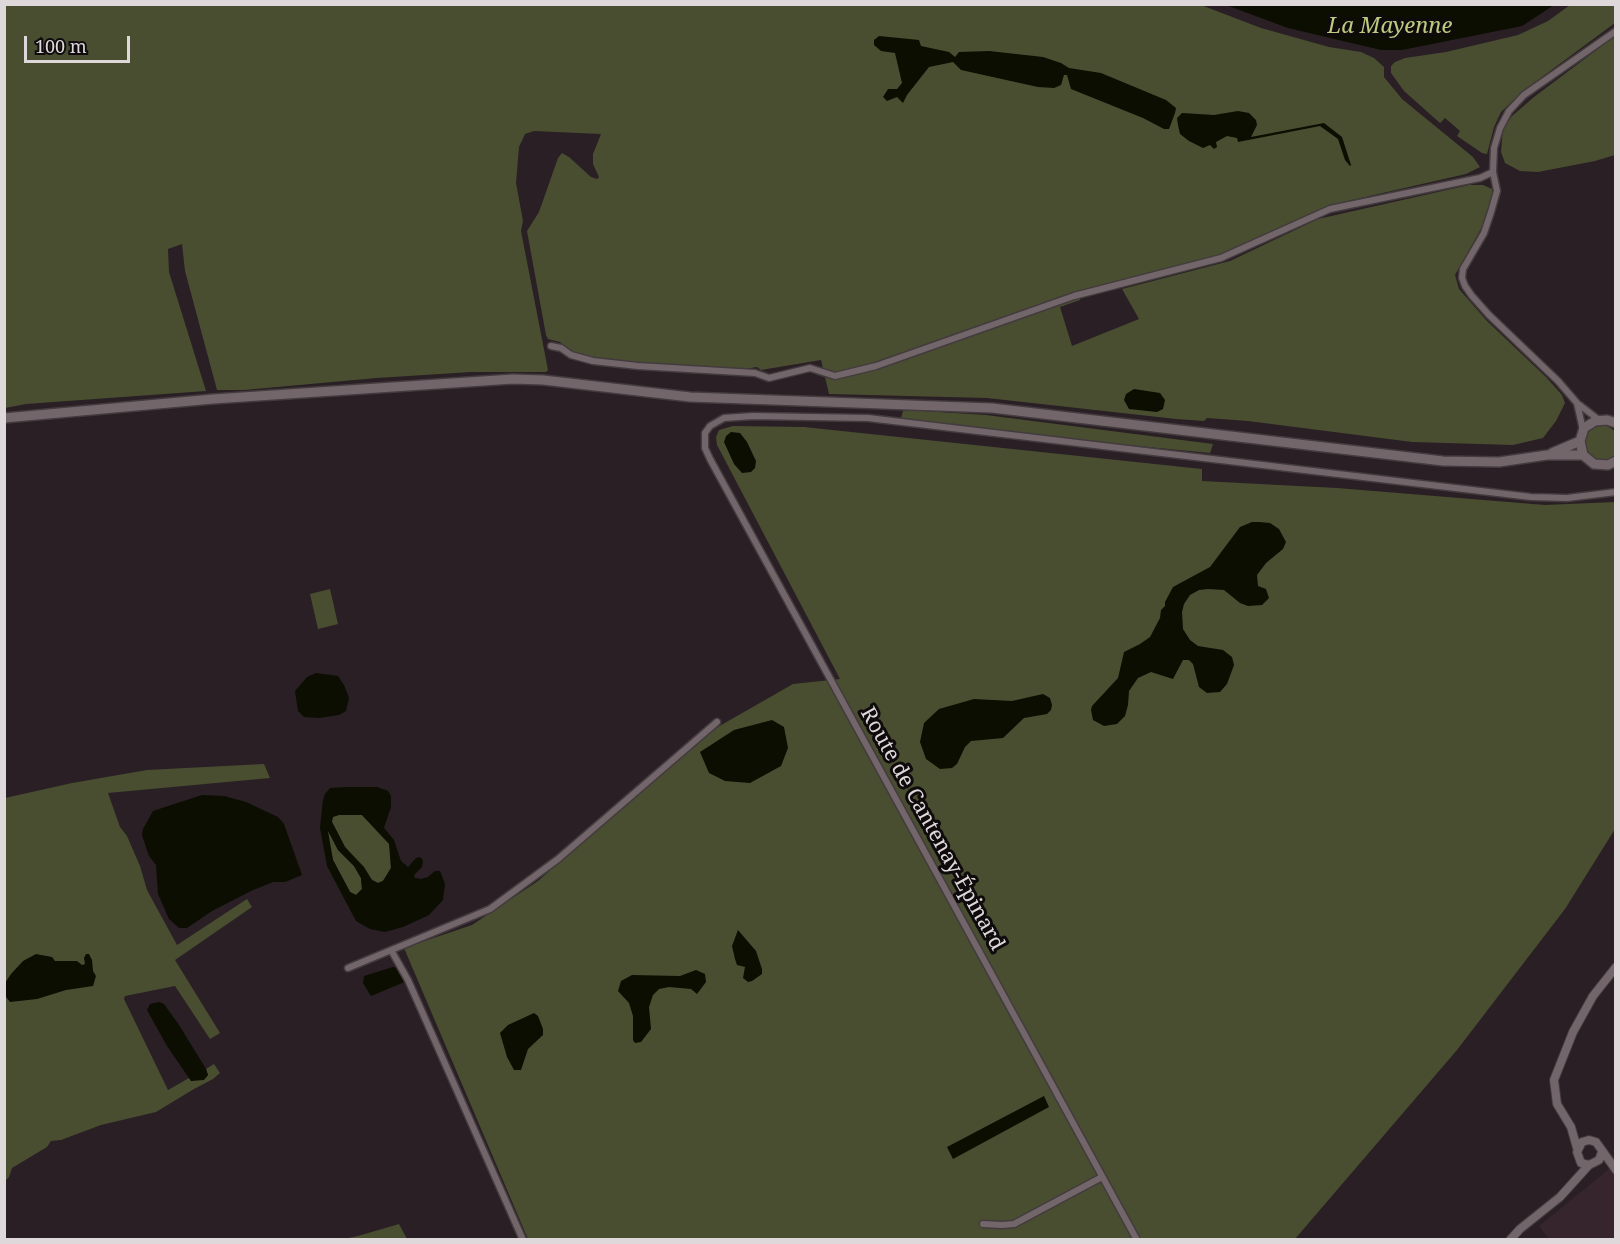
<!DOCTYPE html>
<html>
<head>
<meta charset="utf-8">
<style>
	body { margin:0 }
	#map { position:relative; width:1620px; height:1244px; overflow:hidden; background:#291f24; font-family:"Noto Serif",serif }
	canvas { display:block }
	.frame { position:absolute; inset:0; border:6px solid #dfd8da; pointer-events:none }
	.scale { position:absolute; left:24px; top:36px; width:106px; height:27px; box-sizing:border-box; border:3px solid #dfd8da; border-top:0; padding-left:8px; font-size:18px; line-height:21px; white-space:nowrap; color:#dfd8da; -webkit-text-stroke:4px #0f0b0c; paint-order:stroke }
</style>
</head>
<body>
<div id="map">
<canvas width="1620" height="1244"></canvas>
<div class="frame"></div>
<div class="scale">100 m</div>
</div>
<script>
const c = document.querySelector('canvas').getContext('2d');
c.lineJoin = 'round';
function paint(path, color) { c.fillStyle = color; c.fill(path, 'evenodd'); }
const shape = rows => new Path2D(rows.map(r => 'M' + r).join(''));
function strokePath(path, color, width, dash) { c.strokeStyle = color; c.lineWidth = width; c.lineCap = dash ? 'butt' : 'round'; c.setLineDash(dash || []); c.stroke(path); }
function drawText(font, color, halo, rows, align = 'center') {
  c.font = font + ' "Noto Serif",serif'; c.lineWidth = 6; c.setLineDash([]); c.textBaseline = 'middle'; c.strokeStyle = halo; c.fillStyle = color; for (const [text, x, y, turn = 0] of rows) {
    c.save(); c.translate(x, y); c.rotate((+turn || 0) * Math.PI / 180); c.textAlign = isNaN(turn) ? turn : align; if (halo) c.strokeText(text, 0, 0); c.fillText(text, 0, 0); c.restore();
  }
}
const built = shape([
	[1615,1164,1615,1239,1549,1239,1539,1226]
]);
const green = shape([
	[5,4,1201,5,1261,28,1329,47,1361,52,1374,58,1384,67,1384,77,1402,99,1473,157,1480,167,1466,174,1352,200,1314,212,1208,260,1079,293,1080,300,1060,307,1072,346,1139,319,1122,289,1230,261,1318,219,1469,185,1483,185,1492,189,1492,198,1482,227,1455,275,1459,289,1487,321,1546,377,1562,395,1565,403,1556,421,1543,438,1513,445,1412,442,1248,421,1207,418,1204,421,1176,419,987,398,829,394,821,360,761,370,757,367,737,370,639,364,584,357,572,353,560,342,548,339,546,335,527,231,539,212,558,158,562,153,569,157,591,177,597,179,599,177,593,164,593,154,601,134,534,131,525,134,519,147,516,183,523,221,521,231,548,370,546,372,471,372,377,378,244,390,217,390,185,271,182,244,168,249,169,272,206,391,26,404,5,408],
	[1570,5,1615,5,1615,23,1523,91,1501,112,1494,127,1487,154,1482,153,1457,136,1460,131,1445,118,1440,123,1404,91,1391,73,1391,66,1395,62,1405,58,1446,52,1518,35,1548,21],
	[1615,36,1615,155,1595,161,1538,172,1520,171,1505,163,1501,152,1503,128,1512,116,1534,97],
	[908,410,986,415,1213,444,1210,453,1085,441,901,418,903,411],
	[1602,425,1607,426,1615,431,1615,455,1606,461,1594,459,1585,451,1584,438,1587,433,1596,426],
	[733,426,804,427,1202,469,1202,481,1337,488,1545,505,1615,502,1615,829,1565,909,1457,1050,1295,1239,528,1239,404,948,472,925,538,881,702,736,793,684,840,679,717,445,716,437,719,430],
	[330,589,338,624,318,629,310,594],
	[264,764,270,778,108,793,120,827,127,836,140,866,147,890,177,945,247,899,252,907,175,960,220,1033,210,1039,175,986,125,996,124,999,168,1090,189,1078,191,1081,208,1075,206,1069,214,1064,220,1073,213,1079,194,1089,156,1112,101,1125,61,1140,51,1141,47,1147,12,1168,9,1177,5,1181,5,798,72,783,147,770],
	[339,815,362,815,390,844,391,868,383,881,378,883,372,880,345,847,332,822,332,816],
	[327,832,329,832,338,850,354,866,361,878,362,889,356,895,350,892,333,860],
	[399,1224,407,1239,343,1239,358,1236]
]);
const water = shape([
	[1226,5,1554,5,1522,26,1402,50,1381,50,1288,28],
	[879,36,919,40,921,46,949,52,955,57,959,52,989,51,1043,57,1061,63,1069,68,1101,73,1166,100,1176,108,1175,113,1169,129,1164,129,1143,118,1071,89,1067,75,1064,75,1061,85,1054,88,1038,87,961,70,953,62,929,67,907,95,903,103,897,97,887,101,883,97,888,89,897,89,902,83,895,53,881,51,874,45,874,40],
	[1238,111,1249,113,1256,120,1257,125,1251,137,1324,123,1342,137,1351,165,1350,166,1345,160,1338,139,1320,126,1238,142,1237,138,1227,136,1216,142,1217,147,1214,149,1210,145,1203,148,1189,141,1180,134,1178,125,1177,118,1182,113,1214,115],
	[1134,389,1160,393,1165,400,1163,409,1157,412,1129,409,1124,400,1126,394],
	[731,432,740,433,747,442,756,461,755,468,751,472,742,473,734,464,724,442,726,436],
	[1259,522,1270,523,1279,529,1286,542,1283,549,1266,563,1257,575,1258,586,1266,589,1269,598,1262,605,1248,606,1240,603,1224,590,1208,589,1199,590,1190,595,1184,604,1182,612,1183,629,1190,640,1198,646,1223,650,1232,657,1234,665,1227,684,1220,692,1207,693,1199,687,1193,664,1189,660,1183,660,1173,679,1151,672,1138,678,1129,691,1128,705,1125,716,1117,724,1104,726,1093,720,1091,710,1092,706,1118,678,1124,652,1140,644,1150,637,1160,618,1161,610,1165,606,1165,602,1173,587,1210,567,1240,527,1252,522],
	[316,673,338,676,344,685,349,698,346,711,339,715,319,718,304,717,298,711,295,691,307,677],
	[1043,694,1050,698,1052,705,1051,710,1047,714,1024,718,1003,738,971,741,965,747,957,764,952,768,940,769,926,759,920,742,924,723,939,709,974,699,1012,701],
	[772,720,784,727,788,748,781,766,750,783,725,781,709,773,700,752,734,730],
	[348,787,377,787,388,791,391,796,391,807,384,828,394,840,401,861,408,867,416,858,420,857,423,860,422,867,414,875,415,878,421,879,428,877,435,871,440,871,445,884,443,900,429,915,403,927,385,932,370,929,356,921,327,866,320,828,323,800,325,794,330,788],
	[339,815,362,815,389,844,391,868,383,881,378,883,372,880,364,867,345,847,332,822,333,817],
	[328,831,338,850,354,866,361,878,362,889,356,895,350,892,333,860],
	[202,795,224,796,246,802,278,817,284,824,302,875,285,882,273,882,251,891,212,911,187,928,179,928,169,919,158,894,156,865,149,856,142,835,143,829,153,811],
	[738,930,756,951,762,969,762,974,752,981,748,982,743,978,745,967,737,965,735,959,732,946],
	[36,954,52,957,55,961,77,961,82,965,85,964,84,958,86,954,89,954,92,960,93,971,96,976,93,986,66,990,37,999,10,1002,6,997,5,983,11,974,23,961],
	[393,967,399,968,407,981,371,996,363,983,364,976],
	[696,970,705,974,706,982,697,994,691,989,669,987,659,989,653,995,649,1007,651,1029,641,1042,635,1043,633,1040,633,1016,629,1003,618,991,621,981,632,975,680,976],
	[159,1002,164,1004,179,1025,206,1069,208,1075,204,1080,191,1081,167,1046,147,1010,150,1004],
	[534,1013,538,1016,543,1029,543,1035,528,1049,521,1070,514,1070,507,1057,500,1033,508,1025],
	[1044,1096,1049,1107,953,1159,947,1147]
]);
const minor = shape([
	[551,346,561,348,571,355,593,361,638,366,755,373,769,378,810,368,835,376,876,366,1074,296,1221,258,1330,209,1480,178,1493,172],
	[1577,403,1583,430],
	[1599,420,1577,403,1558,381,1489,315,1472,296,1465,286,1462,278,1463,269,1484,233,1491,212,1497,191,1493,172,1494,148,1500,128,1509,111,1524,95,1616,31],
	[391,950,408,980,523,1240],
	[348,968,490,909,558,859,717,722],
	[983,1224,1002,1225,1014,1224,1102,1177],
	[1137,1240,710,459,705,448,705,433,710,426,724,418,753,416,868,418,1531,497,1567,498,1616,492]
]);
const tertiary = shape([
	[1577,1148,1571,1127,1557,1104,1554,1080,1573,1032,1593,996,1616,967],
	[1602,1152,1599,1160,1589,1165,1581,1163,1577,1152,1582,1142,1589,1140,1596,1142,1616,1170],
	[1510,1240,1520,1229,1560,1197,1589,1165]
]);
const secondary = shape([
	[4,418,213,399,513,379,543,380,690,397,992,408,1443,461,1499,462,1547,455,1583,455],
	[1616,423,1607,420,1595,421,1584,428,1580,441,1583,455,1594,464,1608,465,1616,461],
	[1552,453,1580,441]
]);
const streetNames = [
	["Route de Cantenay-Épinard",932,829,61]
];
const waterNames = [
	["La Mayenne",1390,27]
];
paint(built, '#36252c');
paint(green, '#494e31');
paint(water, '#0b0e00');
strokePath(minor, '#433b3e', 9);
strokePath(tertiary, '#433b3e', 10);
strokePath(secondary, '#433b3e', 12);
strokePath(minor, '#72666b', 6);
strokePath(tertiary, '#72666b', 8);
strokePath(secondary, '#72666b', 9);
drawText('21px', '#dfd8da', '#0f0b0c', streetNames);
drawText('italic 22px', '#bdcb7f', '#0f0b0c', waterNames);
</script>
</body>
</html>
